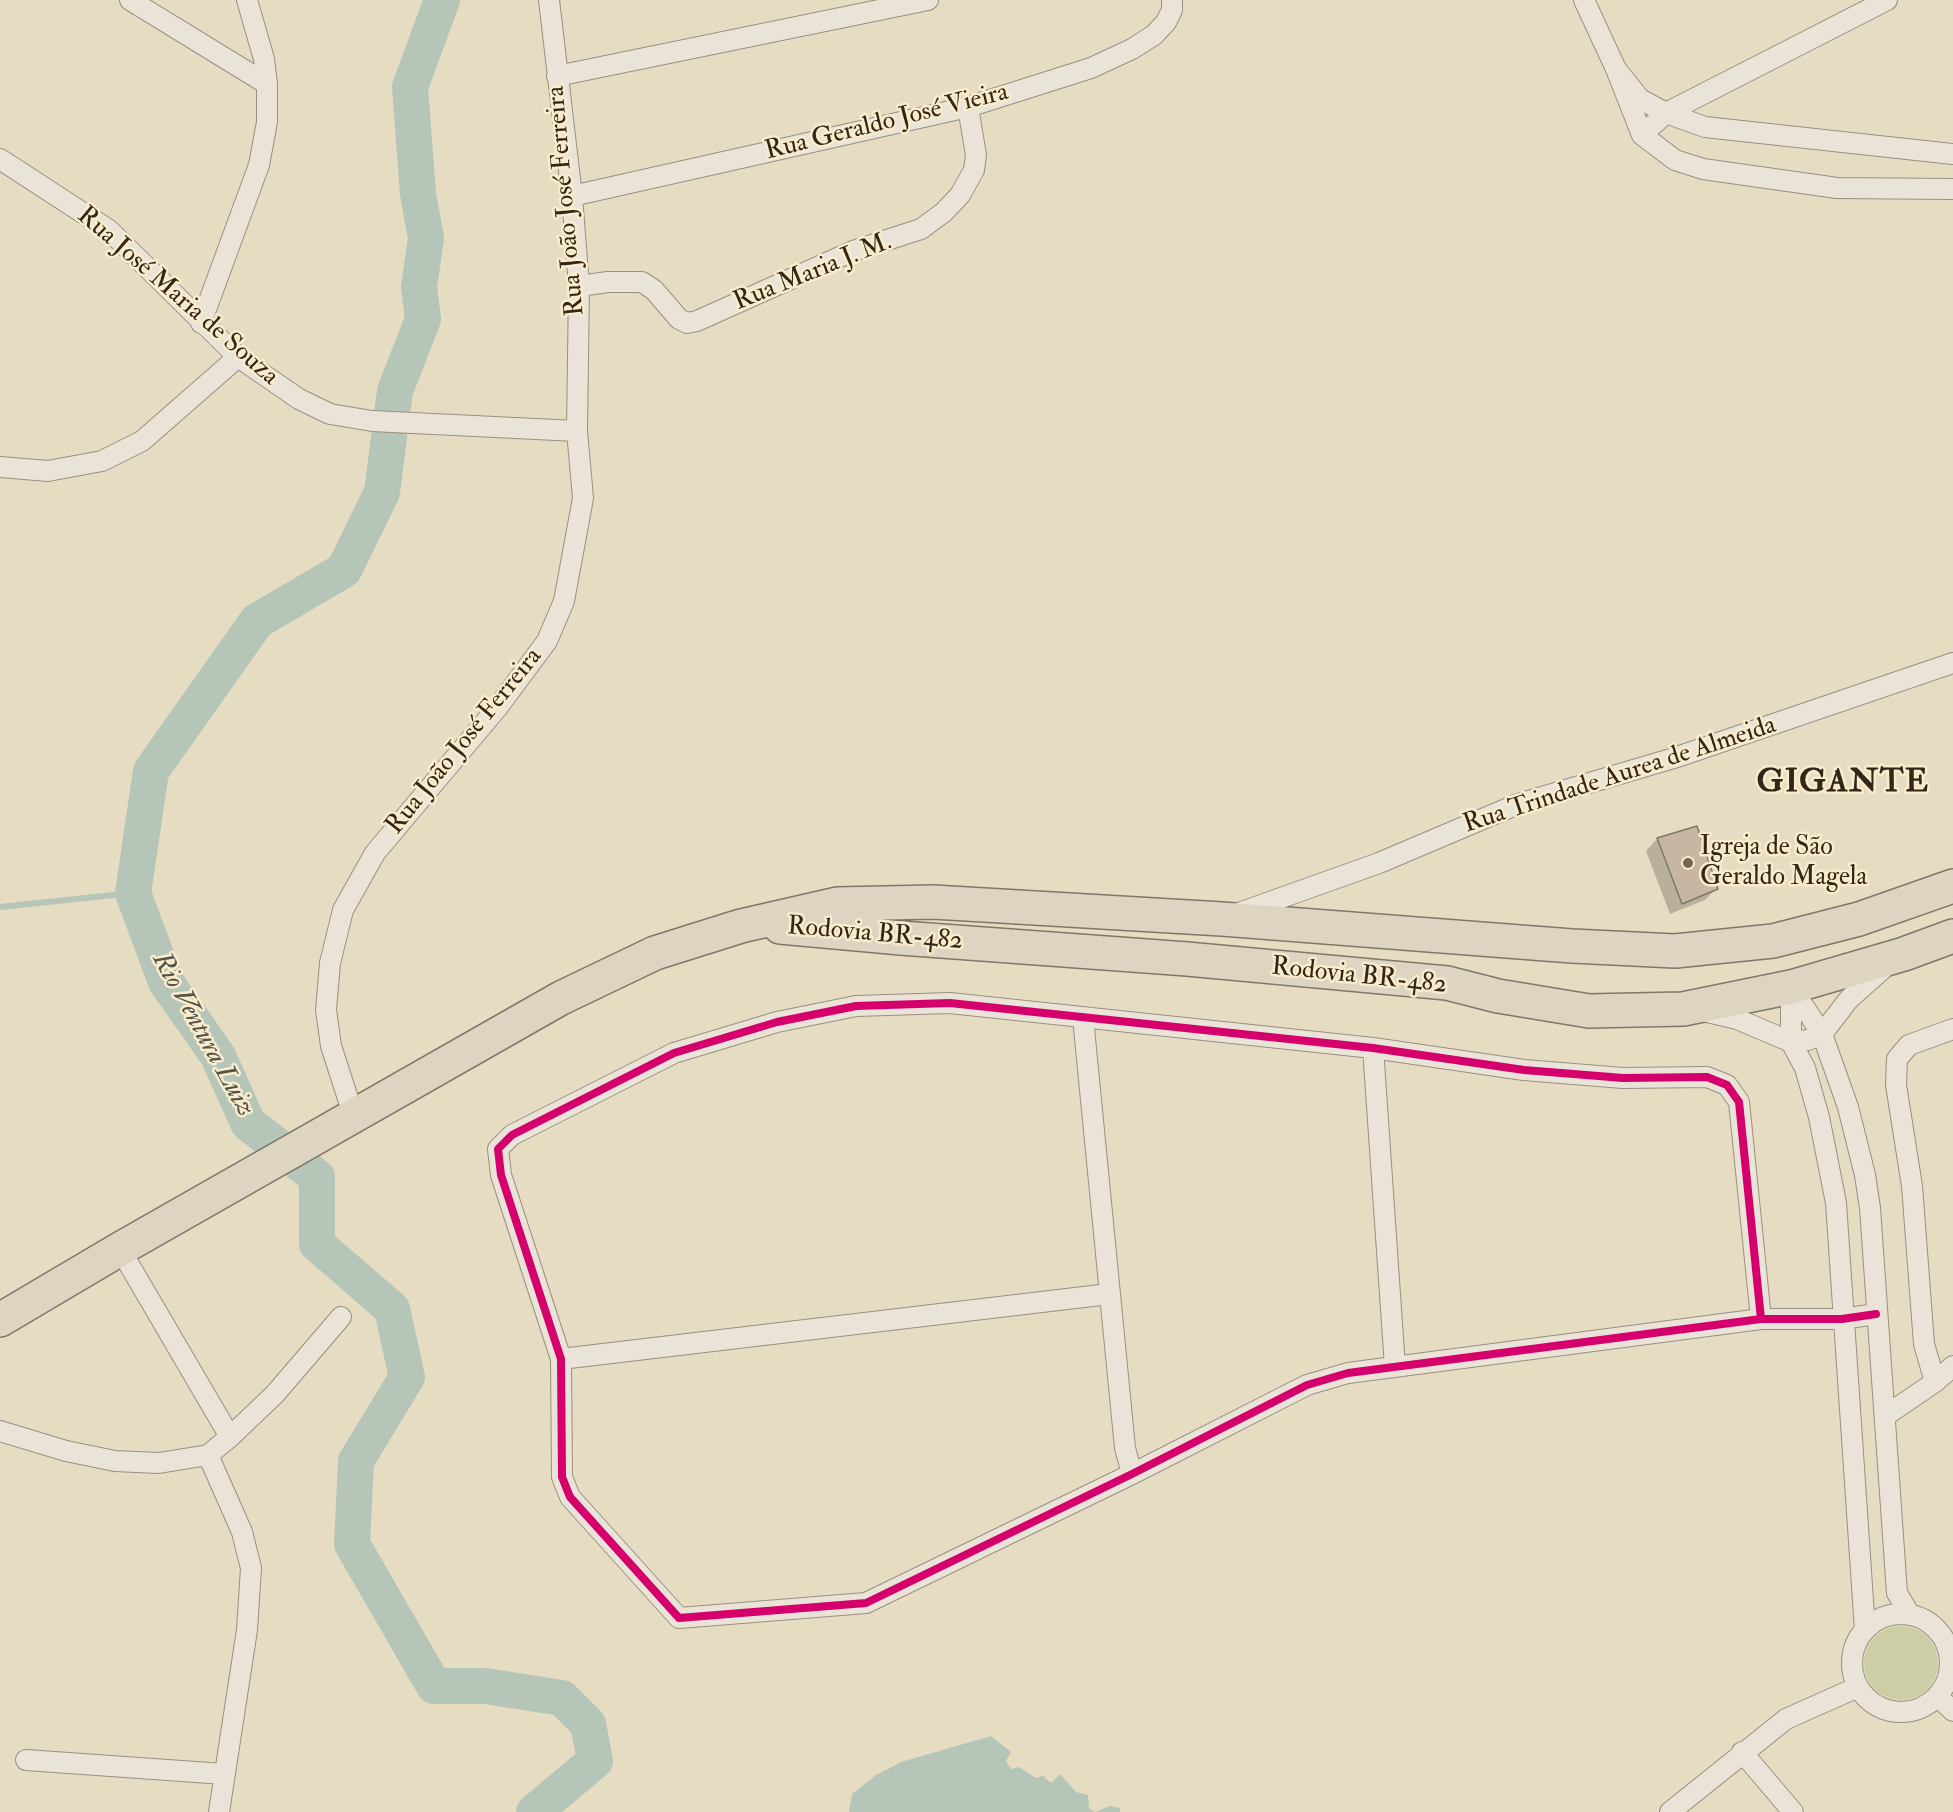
<!DOCTYPE html>
<html>
<head>
<meta charset="utf-8">
<style>
	body { margin:0 }
	canvas { display:block; background:#e6dcc1 }
</style>
</head>
<body>
<canvas width="1953" height="1812"></canvas>
<script>
const c = document.querySelector('canvas').getContext('2d');
c.lineJoin = 'round';
function paint(path, color) { c.fillStyle = color; c.fill(path, 'evenodd'); }
const shape = rows => new Path2D(rows.map(r => 'M' + r).join(''));
function strokePath(path, color, width, dash) { c.strokeStyle = color; c.lineWidth = width; c.lineCap = dash ? 'butt' : 'round'; c.setLineDash(dash || []); c.stroke(path); }
function drawText(font, color, halo, rows, align = 'center') {
  c.font = font + ' "IM FELL Double Pica",serif'; c.lineWidth = 5; c.setLineDash([]); c.textBaseline = 'middle'; c.strokeStyle = halo; c.fillStyle = color; for (const [text, x, y, turn = 0] of rows) {
    c.save(); c.translate(x, y); c.rotate((+turn || 0) * Math.PI / 180); c.textAlign = isNaN(turn) ? turn : align; if (halo) c.strokeText(text, 0, 0); c.fillText(text, 0, 0); c.restore();
  }
}
const green = shape([
	'1864 1663a37 37 0 1 1 74 0a37 37 0 1 1-74 0Z'
]);
const water = shape([
	[991,1736,1011,1752,1006,1761,1011,1769,1019,1767,1036,1778,1043,1776,1051,1783,1060,1774,1076,1792,1088,1795,1089,1808,1095,1812,1110,1806,1120,1808,1120,1812,849,1812,852,1794,876,1775,901,1762]
]);
const shadow = shape([
	[1696,828,1717,888,1705,900,1670,914,1646,851,1657,839]
]);
const stream = shape([
	[0,907,133,893]
]);
const river = shape([
	[442,0,410,87,418,194,426,238,419,287,423,319,395,391,382,492,344,570,257,621,151,771,133,893,166,982,218,1056,248,1123,317,1177,317,1244,392,1309,407,1377,356,1461,352,1544,434,1686,485,1686,562,1698,588,1724,595,1761,534,1812]
]);
const building = shape([
	[1697,826,1718,889,1682,904,1657,838,1697,826]
]);
const street = shape([
	[130,0,267,84],
	[1584,0,1616,69],
	[557,76,928,0],
	[1642,135,1666,113,1887,0],
	[1953,154,1705,127,1666,113,1640,99,1616,69,1642,135,1675,160,1703,169,1837,188,1953,189],
	[0,159,109,230,238,357,299,399,330,414,372,421,577,431],
	[572,196,968,107,1091,68,1132,49,1154,35,1166,22,1172,10,1172,0],
	[579,286,608,282,642,282,654,290,679,319,687,323,697,321,853,251,921,229,944,212,960,195,974,170,976,155,968,107],
	[201,323,259,165,267,122,267,84,264,59,247,0],
	[0,467,48,471,102,461,142,441,238,357],
	[1236,914,1379,863,1518,804,1674,758,1953,663],
	[1791,987,1791,1042,1805,1068,1819,1117,1836,1203,1865,1630],
	[1791,987,1822,1034,1848,1107,1865,1175,1870,1208,1897,1593,1910,1615],
	[1703,1011,1737,1019,1791,1042,1808,1040,1822,1034,1849,999,1886,966],
	[1083,1018,1125,1448,1132,1474],
	[1373,1048,1395,1367],
	[353,1114,331,1046,326,1010,330,963,343,910,375,853,498,707,547,641,564,601,574,547,583,498,577,431,579,286,572,196,549,0],
	[120,1249,230,1437],
	[1761,1319,1739,1102,1727,1085,1707,1077,1623,1078,1524,1070,1373,1048,950,1003,856,1006,777,1022,674,1053,512,1135,498,1149,501,1175,561,1359,562,1477,570,1497,679,1618,866,1603,1132,1474,1307,1385,1348,1373,1761,1319,1842,1319,1876,1314],
	[561,1359,1109,1294],
	[1935,1382,1924,1344,1912,1186,1896,1085,1897,1059,1909,1045,1953,1029],
	[1885,1416,1935,1382,1953,1366],
	[0,1431,66,1451,115,1461,159,1463,208,1455,230,1437,275,1394,341,1317],
	[208,1455,242,1532,251,1568,247,1630,219,1812],
	'1852 1663a49 49 0 1 1 98 0a49 49 0 1 1-98 0Z',
	[1937,1696,1953,1711],
	[1742,1752,1793,1812],
	[26,1760,224,1774],
	[1670,1812,1786,1719,1858,1687]
]);
const highway = shape([
	[780,927,901,938,1187,959,1447,983,1498,996,1589,1011,1683,1009,1791,987,1904,954,1953,936],
	[0,1320,120,1249,561,998,655,953,741,926,837,904,933,902,1222,919,1572,946,1675,951,1773,941,1859,919,1953,886]
]);
const cycleway = shape([
	[1761,1319,1739,1102,1727,1085,1707,1077,1623,1078,1524,1070,1373,1048,950,1003,856,1006,777,1022,674,1053,512,1135,498,1149,501,1175,561,1359,562,1477,570,1497,679,1618,866,1603,1132,1474,1307,1385,1348,1373,1761,1319,1842,1319,1876,1314]
]);
const markers = [
	[1688,863,6,"#726652"]
];
const streetNames = [
	["Rua Geraldo José Vieira",887,123,-14],
	["Rua João José Ferreira",567,201,-95],
	["Rua Maria J. M.",813,273,-22],
	["Rua José Maria de Souza",177,297,41],
	["Rua João José Ferreira",465,742,-51],
	["Rua Trindade Aurea de Almeida",1620,776,-18],
	["Rodovia BR-482",875,935,5],
	["Rodovia BR-482",1359,977,6]
];
const poiNames = [
	["Igreja de São",1700,848],
	["Geraldo Magela",1700,878]
];
const waterNames = [
	["Rio Ventura Luiz",202,1035,61]
];
const districtNames = [
	["GIGANTE",1843,784]
];
paint(green, '#cccfa6');
paint(water, '#b5c6b9');
paint(shadow, '#0003');
strokePath(stream, '#b5c6b9', 6);
strokePath(river, '#b5c6b9', 36);
paint(building, '#c7b6a1');
strokePath(building, '#7f7868', 1.5);
strokePath(street, '#989080', 22);
strokePath(highway, '#7f7868', 36);
strokePath(street, '#e9e4d7', 20);
strokePath(highway, '#ddd4c2', 33);
strokePath(cycleway, '#d6006c', 8);
for (const [x, y, r, color] of markers) { const dot = new Path2D(); dot.arc(x, y, r, 0, 2 * Math.PI); c.fillStyle = color; c.fill(dot); strokePath(dot, '#f8eccd', 2); }
drawText('26px', '#342617', '#f8eccd', streetNames);
drawText('26px', '#342617', '#f8eccd', poiNames, 'left');
drawText('italic 27px', '#545347', '#f8eccd', waterNames);
c.letterSpacing = '1.5px';
drawText('bold 32px', '#342617', '#f8eccd', districtNames);
c.letterSpacing = '0px';
</script>
</body>
</html>
